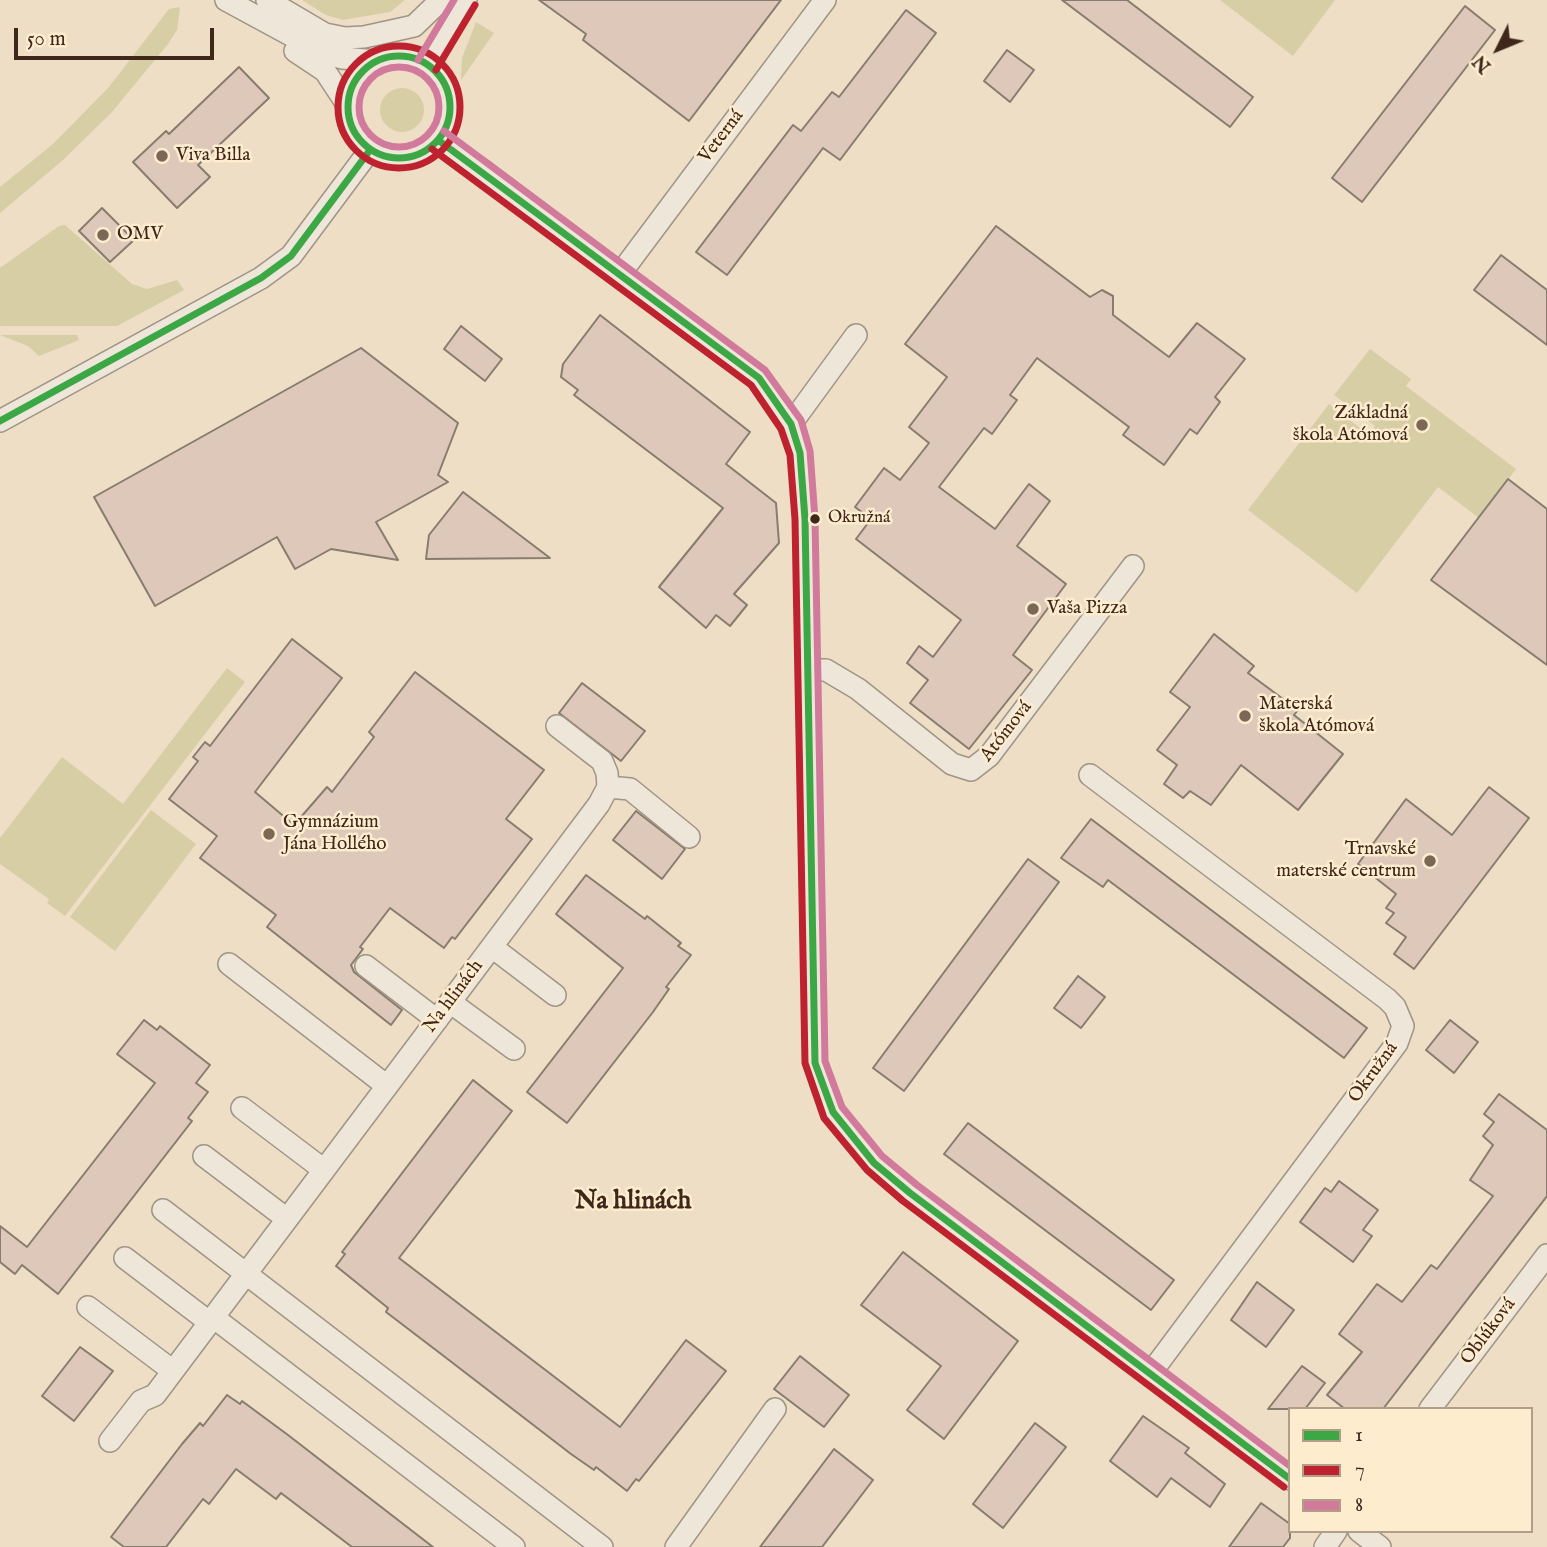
<!DOCTYPE html>
<html>
<head>
<meta charset="utf-8">
<style>
	body { margin:0 }
	#map { position:relative; width:1547px; height:1547px; overflow:hidden; background:#eddec5; font-family:"IM FELL English",serif }
	canvas { display:block }
	.legend { position:absolute; left:1288px; top:1407px; width:245px; height:126px; box-sizing:border-box; background:#feeccf; border:2px solid #b29d87; margin:0; padding:9px 12px; list-style:none; font-size:21px; color:#3f271c }
	.legend li { display:flex; align-items:center; gap:14px; height:35px }
	.legend b { width:35px; border:2px solid #b29d87 }
	.north { position:absolute; left:1463px; top:14px; width:70px; height:70px; -webkit-text-stroke:5px #feeccf; paint-order:stroke; rotate:227deg; font-size:19px; font-weight:700; line-height:28px; text-align:center; color:#3f271c }
	.north::after { content:''; display:block; margin:auto; width:24px; height:32px; background:#3f271c; clip-path:polygon(50% 0,100% 100%,50% 72%,0 100%) }
	.scale { position:absolute; left:14px; top:28px; width:200px; height:32px; box-sizing:border-box; border:4px solid #3f271c; border-top:0; padding-left:9px; font-size:21px; line-height:24px; white-space:nowrap; color:#3f271c; -webkit-text-stroke:5px #feeccf; paint-order:stroke }
</style>
</head>
<body>
<div id="map">
<canvas width="1547" height="1547"></canvas>
<ul class="legend">
<li><b style="height:9px;background:#3ca745"></b>1</li>
<li><b style="height:9px;background:#be222f"></b>7</li>
<li><b style="height:9px;background:#d27a9c"></b>8</li>
</ul>
<div class="north">N</div>
<div class="scale">50 m</div>
</div>
<script>
const c = document.querySelector('canvas').getContext('2d');
c.lineJoin = 'round';
function paint(path, color) { c.fillStyle = color; c.fill(path, 'evenodd'); }
const shape = rows => new Path2D(rows.map(r => 'M' + r).join(''));
function strokePath(path, color, width, dash) { c.strokeStyle = color; c.lineWidth = width; c.lineCap = dash ? 'butt' : 'round'; c.setLineDash(dash || []); c.stroke(path); }
function drawText(font, color, halo, rows, align = 'center') {
  c.font = font + ' "IM FELL English",serif'; c.lineWidth = 5; c.setLineDash([]); c.textBaseline = 'middle'; c.strokeStyle = halo; c.fillStyle = color; for (const [text, x, y, turn = 0] of rows) {
    c.save(); c.translate(x, y); c.rotate((+turn || 0) * Math.PI / 180); c.textAlign = isNaN(turn) ? turn : align; if (halo) c.strokeText(text, 0, 0); c.fillText(text, 0, 0); c.restore();
  }
}
const green = shape([
	[302,0,405,0,390,12,343,20,326,15],
	[1220,0,1335,0,1293,56],
	[180,7,177,30,168,44,112,112,63,160,0,213,0,187,53,144,109,87,169,9],
	[476,22,494,33,461,80,462,58],
	'380 110a22 22 0 1 1 44 0a22 22 0 1 1-44 0Z',
	[65,225,132,284,147,289,177,280,184,290,117,326,0,326,0,268,59,226],
	[0,335,77,335,79,340,39,356,28,346],
	[1370,349,1411,379,1406,386,1516,469,1479,518,1438,487,1357,593,1248,510,1329,404,1369,435,1375,426,1334,395],
	[227,668,245,682,65,916,47,903,49,899,0,864,0,838,62,757,123,804],
	[151,810,196,844,115,951,70,917]
]);
const building = shape([
	[539,0,781,0,689,121,583,40,586,34,539,0],
	[1062,0,1127,0,1253,97,1230,127,1062,0],
	[1465,6,1495,30,1362,202,1332,178,1465,6],
	[906,10,936,33,840,160,823,148,727,275,696,252,793,125,801,131,832,92,839,97,906,10],
	[1007,50,1034,70,1010,102,984,81,1007,50],
	[239,67,269,98,198,165,210,177,177,208,133,162,166,131,169,134,239,67],
	[102,208,134,240,110,262,79,231,102,208],
	[996,226,1090,297,1102,290,1113,296,1113,315,1169,357,1197,323,1245,359,1215,397,1220,402,1197,434,1190,429,1164,465,1123,435,1129,427,1037,358,1010,395,1017,400,992,434,984,428,939,487,995,529,1029,484,1050,501,1017,546,1066,584,1013,655,1032,670,969,749,910,703,928,680,907,663,919,646,933,657,961,620,856,539,871,519,855,507,884,468,900,480,929,443,909,427,947,377,905,344,996,226],
	[1501,255,1547,290,1547,345,1474,290,1501,255],
	[600,315,750,432,726,464,776,503,779,543,734,594,747,605,730,626,716,615,706,628,659,587,723,508,574,395,578,390,561,377,563,364,600,315],
	[461,326,502,359,485,381,444,349,461,326],
	[361,348,458,423,438,475,448,482,376,522,398,560,331,549,295,569,277,537,155,606,94,497,361,348],
	[1508,479,1547,509,1547,665,1431,580,1508,479],
	[463,492,550,558,426,559,429,535,463,492],
	[1214,634,1254,666,1248,673,1298,710,1294,715,1343,754,1298,810,1241,765,1211,805,1190,791,1183,798,1164,784,1177,765,1157,750,1190,707,1170,692,1214,634],
	[292,639,342,678,255,792,294,825,327,787,332,792,374,737,369,732,415,672,544,770,506,819,532,839,455,939,452,937,444,948,390,908,360,947,363,949,351,965,354,972,402,1010,391,1025,267,927,276,915,200,858,217,836,169,799,198,761,193,757,205,742,210,746,292,639],
	[582,683,645,731,621,761,559,713,582,683],
	[1489,787,1529,818,1414,969,1394,954,1406,937,1386,923,1394,913,1386,908,1396,894,1358,864,1406,799,1452,835,1489,787],
	[636,811,685,849,662,879,613,840,636,811],
	[1091,819,1367,1028,1344,1058,1108,880,1103,887,1061,858,1091,819],
	[1028,859,1059,882,904,1091,873,1068,1028,859],
	[586,875,645,919,647,916,681,943,678,946,691,955,666,987,669,989,653,1012,567,1123,527,1092,623,968,556,914,586,875],
	[1078,976,1105,997,1081,1028,1054,1008,1078,976],
	[144,1020,157,1030,160,1026,210,1065,196,1083,208,1092,188,1118,192,1121,58,1294,22,1265,15,1274,0,1262,0,1226,27,1247,155,1083,117,1054,144,1020],
	[1450,1020,1478,1042,1454,1073,1426,1050,1450,1020],
	[473,1080,512,1111,399,1258,620,1427,686,1340,726,1371,639,1481,636,1479,627,1491,596,1467,594,1470,571,1454,445,1357,386,1312,388,1308,336,1266,345,1254,342,1252,473,1080],
	[1499,1094,1547,1130,1547,1196,1383,1409,1345,1409,1327,1395,1362,1352,1339,1334,1377,1284,1402,1302,1431,1265,1437,1269,1493,1196,1470,1180,1493,1145,1483,1136,1494,1122,1484,1114,1499,1094],
	[968,1123,1174,1280,1151,1310,944,1154,968,1123],
	[1339,1181,1378,1210,1363,1230,1372,1236,1353,1262,1300,1222,1325,1188,1331,1192,1339,1181],
	[903,1252,1018,1341,944,1439,907,1410,941,1366,861,1305,903,1252],
	[1257,1282,1294,1310,1266,1347,1231,1320,1257,1282],
	[80,1347,113,1371,74,1421,42,1396,80,1347],
	[800,1356,849,1395,824,1427,774,1389,800,1356],
	[1302,1366,1325,1383,1305,1409,1268,1409,1302,1366],
	[227,1395,240,1404,242,1401,288,1435,433,1547,352,1547,281,1493,276,1499,236,1469,209,1504,203,1499,166,1547,124,1547,111,1537,182,1444,200,1423,203,1426,227,1395],
	[1143,1416,1189,1448,1185,1453,1225,1484,1210,1507,1171,1478,1157,1497,1110,1461,1143,1416],
	[1035,1423,1066,1447,1003,1528,973,1504,1035,1423],
	[834,1449,873,1480,822,1547,760,1547,834,1449],
	[1261,1503,1290,1524,1290,1538,1283,1547,1229,1547,1261,1503]
]);
const minor = shape([
	[226,0,322,52,342,58,377,61],
	[267,0,325,34,345,38,364,37,414,26,441,0],
	[295,51,325,71,348,106],
	'348 107a51 51 0 1 1 102 0a51 51 0 1 1-102 0Z',
	[427,65,466,0],
	[438,140,485,172,759,378,791,424,800,453,805,519,815,1063,833,1112,874,1163,910,1193,1290,1479],
	[620,274,825,0],
	[0,421,261,278,291,256,370,150],
	[791,424,856,335],
	[807,670,826,670,858,689,952,764,971,770,989,756,1133,566],
	[1090,775,1387,999,1395,1007,1403,1026,1397,1043,1150,1374],
	[608,787,630,789,689,837],
	[492,947,555,995],
	[229,964,387,1086],
	[366,966,437,1020],
	[450,1002,514,1049],
	[242,1108,324,1170],
	[204,1156,287,1219],
	[163,1210,602,1547],
	[125,1258,209,1322],
	[88,1307,173,1371],
	[213,1317,514,1547],
	[1430,1409,1547,1255],
	[110,1441,141,1401,155,1395,599,804,608,787,607,773,602,761,557,726],
	[1359,1531,1380,1547],
	[676,1547,775,1409],
	[1325,1547,1336,1531]
]);
const bus1 = shape([
	'348 107a51 51 0 1 1 102 0a51 51 0 1 1-102 0Z',
	[438,140,759,378,791,424,800,453,805,519,815,1063,833,1112,874,1163,910,1193,1290,1479],
	[0,421,261,278,291,256,370,150]
]);
const bus2 = shape([
	'338 107a61 61 0 1 1 122 0a61 61 0 1 1-122 0Z',
	[436,70,475,5],
	[432,149,751,385,781,429,790,455,795,519,805,1063,824,1118,867,1170,903,1201,1284,1487]
]);
const bus3 = shape([
	[418,60,454,0],
	'359 107a40 40 0 1 1 80 0a40 40 0 1 1-80 0Z',
	[444,131,765,370,801,420,810,451,815,519,825,1061,842,1107,882,1156,917,1185,1290,1466]
]);
const markers = [
	[162,156,7,"#7c6757"],
	[103,235,7,"#7c6757"],
	[1422,425,7,"#7c6757"],
	[815,519,6,"#3f271c"],
	[1033,609,7,"#7c6757"],
	[1245,716,7,"#7c6757"],
	[269,834,7,"#7c6757"],
	[1430,861,7,"#7c6757"]
];
const busNames = [
	["Okružná",828,519]
];
const streetNames = [
	["Veterná",722,137,-53],
	["Atómová",1007,732,-52],
	["Na hlinách",454,997,-53],
	["Okružná",1374,1073,-54],
	["Oblúková",1489,1332,-53]
];
const poiNames = [
	["Viva Billa",176,156],
	["OMV",117,235],
	["Základná",1408,414,"right"],
	["škola Atómová",1408,436,"right"],
	["Vaša Pizza",1047,609],
	["Materská",1259,705],
	["škola Atómová",1259,727],
	["Gymnázium",283,823],
	["Jána Hollého",283,845],
	["Trnavské",1416,850,"right"],
	["materské centrum",1416,872,"right"]
];
const districtNames = [
	["Na hlinách",633,1203]
];
paint(green, '#d7cea5');
paint(building, '#ddc8b9');
strokePath(building, '#877c6e', 2);
strokePath(minor, '#9f9485', 24);
strokePath(minor, '#efe6da', 21);
strokePath(bus1, '#3ca745', 7);
strokePath(bus2, '#be222f', 7);
strokePath(bus3, '#d27a9c', 7);
for (const [x, y, r, color] of markers) { const dot = new Path2D(); dot.arc(x, y, r, 0, 2 * Math.PI); c.fillStyle = color; c.fill(dot); strokePath(dot, '#feeccf', 2.5); }
drawText('17px', '#3f271c', '#feeccf', busNames, 'left');
drawText('19px', '#3f271c', '#feeccf', streetNames);
drawText('19px', '#3f271c', '#feeccf', poiNames, 'left');
drawText('bold 26px', '#3f271c', '#feeccf', districtNames);
</script>
</body>
</html>
